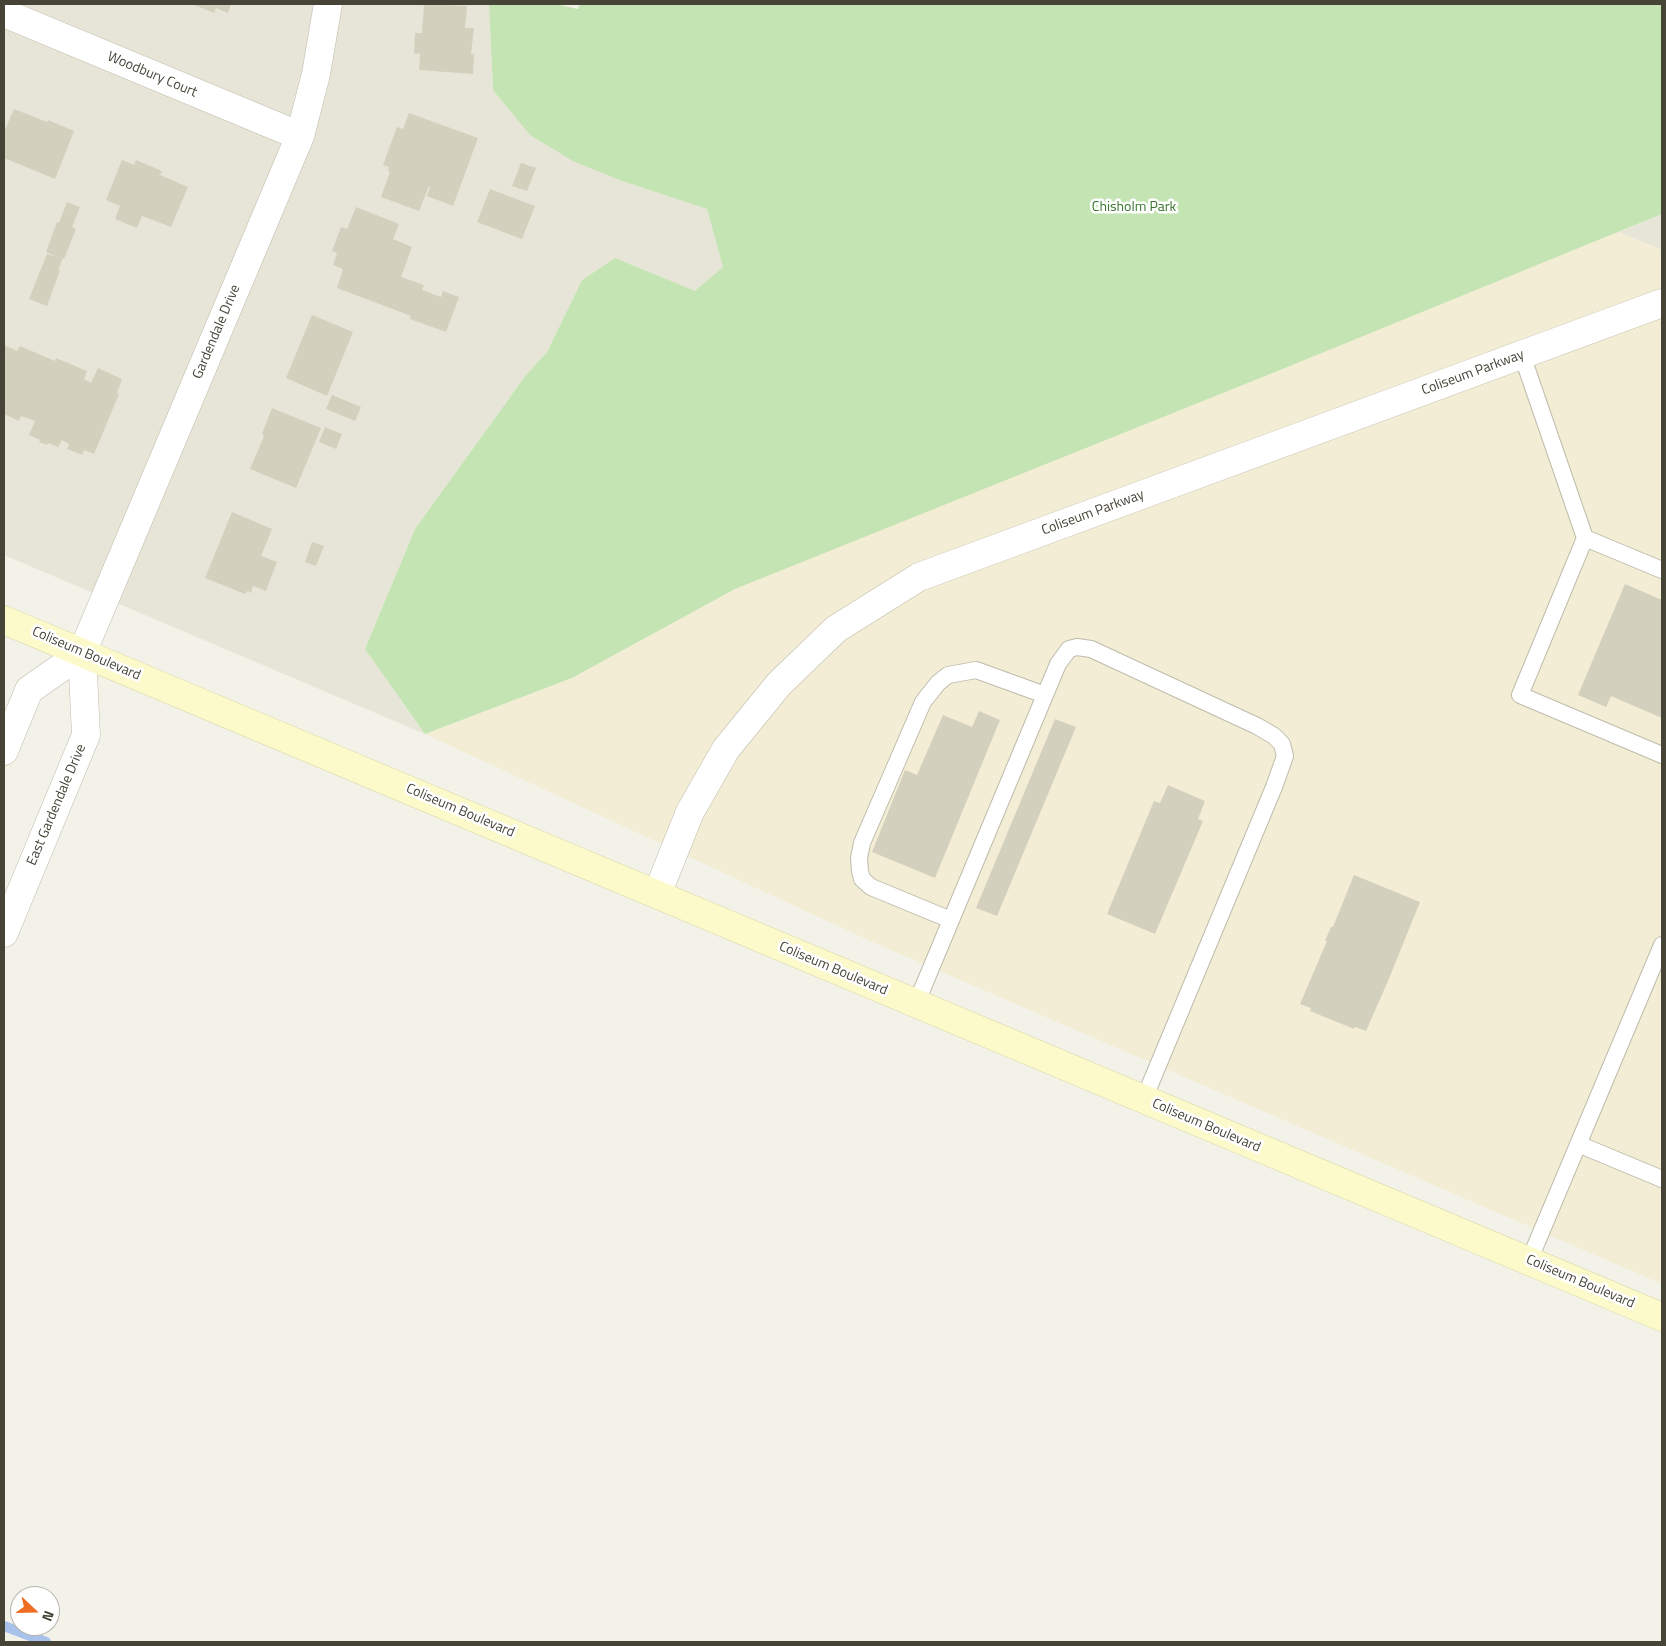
<!DOCTYPE html>
<html>
<head>
<meta charset="utf-8">
<style>
	body { margin:0 }
	#map { position:relative; width:1666px; height:1646px; overflow:hidden; background:#f3f2e8; font-family:"Titillium Web",sans-serif }
	canvas { display:block }
	.frame { position:absolute; inset:0; border:5px solid #464437; pointer-events:none }
	.north { position:absolute; left:10px; top:1586px; width:50px; height:50px; box-sizing:border-box; background:#fff; border:1px solid #b5b4af; border-radius:50%; rotate:111deg; font-size:14px; font-weight:700; line-height:20px; text-align:center; color:#464437 }
	.north::after { content:''; display:block; margin:auto; width:18px; height:22px; background:#ee6e24; clip-path:polygon(50% 0,100% 100%,50% 72%,0 100%) }
</style>
</head>
<body>
<div id="map">
<canvas width="1666" height="1646"></canvas>
<div class="frame"></div>
<div class="north">N</div>
</div>
<script>
const c = document.querySelector('canvas').getContext('2d');
c.lineJoin = 'round';
function paint(path, color) { c.fillStyle = color; c.fill(path, 'evenodd'); }
const shape = rows => new Path2D(rows.map(r => 'M' + r).join(''));
function strokePath(path, color, width, dash) { c.strokeStyle = color; c.lineWidth = width; c.lineCap = dash ? 'butt' : 'round'; c.setLineDash(dash || []); c.stroke(path); }
function drawText(font, color, halo, rows, align = 'center') {
  c.font = font + ' "Titillium Web",sans-serif'; c.lineWidth = 5; c.setLineDash([]); c.textBaseline = 'middle'; c.strokeStyle = halo; c.fillStyle = color; for (const [text, x, y, turn = 0] of rows) {
    c.save(); c.translate(x, y); c.rotate((+turn || 0) * Math.PI / 180); c.textAlign = isNaN(turn) ? turn : align; if (halo) c.strokeText(text, 0, 0); c.fillText(text, 0, 0); c.restore();
  }
}
const residential = shape([
	[4,4,489,4,493,90,622,181,707,209,723,267,695,292,615,258,582,280,547,352,526,375,415,529,365,649,425,734,4,555],
	[1662,214,1662,250,1619,232]
]);
const commercial = shape([
	[1618,232,1662,250,1662,1284,868,940,425,734,572,678,735,589]
]);
const green = shape([
	[489,4,555,4,578,9,580,4,1662,4,1662,214,1285,368,735,589,572,678,425,734,365,649,415,529,526,375,547,352,582,280,615,258,695,291,723,267,707,209,622,181,573,161,530,135,493,90]
]);
const stream = shape([
	[4,1626,46,1642]
]);
const building = shape([
	[192,4,231,4,228,13,216,8,214,13],
	[424,4,467,6,465,28,474,28,471,54,474,54,473,74,419,70,420,54,414,53,415,33,422,33],
	[14,109,47,122,48,120,74,131,55,179,4,158,4,132],
	[409,113,478,138,453,206,427,196,430,187,429,186,419,211,381,197,390,172,388,171,389,167,383,165,397,127,403,129],
	[122,160,134,165,136,160,162,171,160,175,188,187,171,227,142,216,137,228,115,219,120,206,106,200],
	[521,163,536,168,527,191,512,186],
	[490,189,535,206,522,239,477,222],
	[67,202,80,207,72,227,76,229,64,259,63,258,58,270,60,270,47,306,29,299,47,254,58,257,46,252,57,222,59,223],
	[356,207,399,224,393,239,412,247,401,277,424,285,422,290,441,297,443,291,459,297,446,332,410,319,411,316,337,288,343,269,333,265,337,253,332,251,341,227,347,229],
	[312,315,353,332,327,396,286,378],
	[4,345,17,351,20,346,55,361,56,358,87,371,84,379,91,383,98,368,122,379,117,393,119,394,94,454,84,450,82,455,67,449,69,444,62,440,58,447,48,443,47,445,39,442,40,440,29,435,35,421,21,416,19,421,4,414],
	[332,395,361,407,355,421,326,409],
	[272,408,321,428,296,488,250,469,264,436,262,434],
	[325,427,342,434,336,449,319,442],
	[232,512,272,529,261,556,277,562,266,591,253,586,251,593,247,591,245,594,205,578],
	[312,542,324,546,316,566,305,562],
	[1625,584,1662,600,1662,718,1611,696,1606,707,1578,695],
	[979,711,1000,720,935,878,872,852,905,770,917,775,943,715,972,727],
	[1055,719,1076,727,997,916,976,908],
	[1168,785,1205,801,1198,819,1203,821,1155,934,1107,914,1154,801,1160,803],
	[1354,875,1420,902,1388,981,1366,1031,1355,1027,1354,1029,1310,1011,1311,1008,1300,1004,1327,941,1325,941,1331,927,1333,927]
]);
const service = shape([
	[1522,355,1585,538,1520,695,1662,755],
	[1585,538,1662,570],
	[951,920,871,887,862,879,860,871,859,858,862,843,923,702,938,683,948,675,976,670,1045,695],
	[916,1004,1058,664,1069,649,1077,647,1091,649,1257,726,1274,736,1282,744,1285,756,1274,787,1144,1099],
	[1578,1144,1662,1179],
	[1529,1261,1662,945]
]);
const minor = shape([
	[4,13,300,136],
	[4,751,29,690,82,653],
	[657,894,690,812,726,749,779,684,836,629,919,577,1662,303],
	[4,933,86,735,82,653,300,136,316,74,328,4]
]);
const secondary = shape([
	[4,620,1662,1317]
]);
const streetNames = [
	["Woodbury Court",152,75,23],
	["Gardendale Drive",217,332,-67],
	["Coliseum Parkway",1473,373,-20],
	["Coliseum Parkway",1093,513,-20],
	["Coliseum Boulevard",86,654,23],
	["East Gardendale Drive",57,805,-67],
	["Coliseum Boulevard",460,811,23],
	["Coliseum Boulevard",833,969,23],
	["Coliseum Boulevard",1206,1126,23],
	["Coliseum Boulevard",1580,1282,23]
];
const parkNames = [
	["Chisholm Park",1134,208]
];
paint(residential, '#e7e5d7');
paint(commercial, '#f4edd5');
paint(green, '#c4e5b3');
strokePath(stream, '#a8c2ec', 10);
paint(building, '#d4d0be');
strokePath(service, '#bebcab', 18);
strokePath(minor, '#bebcab', 29);
strokePath(secondary, '#d0ce9a', 29);
strokePath(service, '#fff', 16);
strokePath(minor, '#fff', 28);
strokePath(secondary, '#fcfaca', 28);
drawText('14px', '#464437', '#fff', streetNames);
drawText('14px', '#39752d', '#fff', parkNames);
</script>
</body>
</html>
